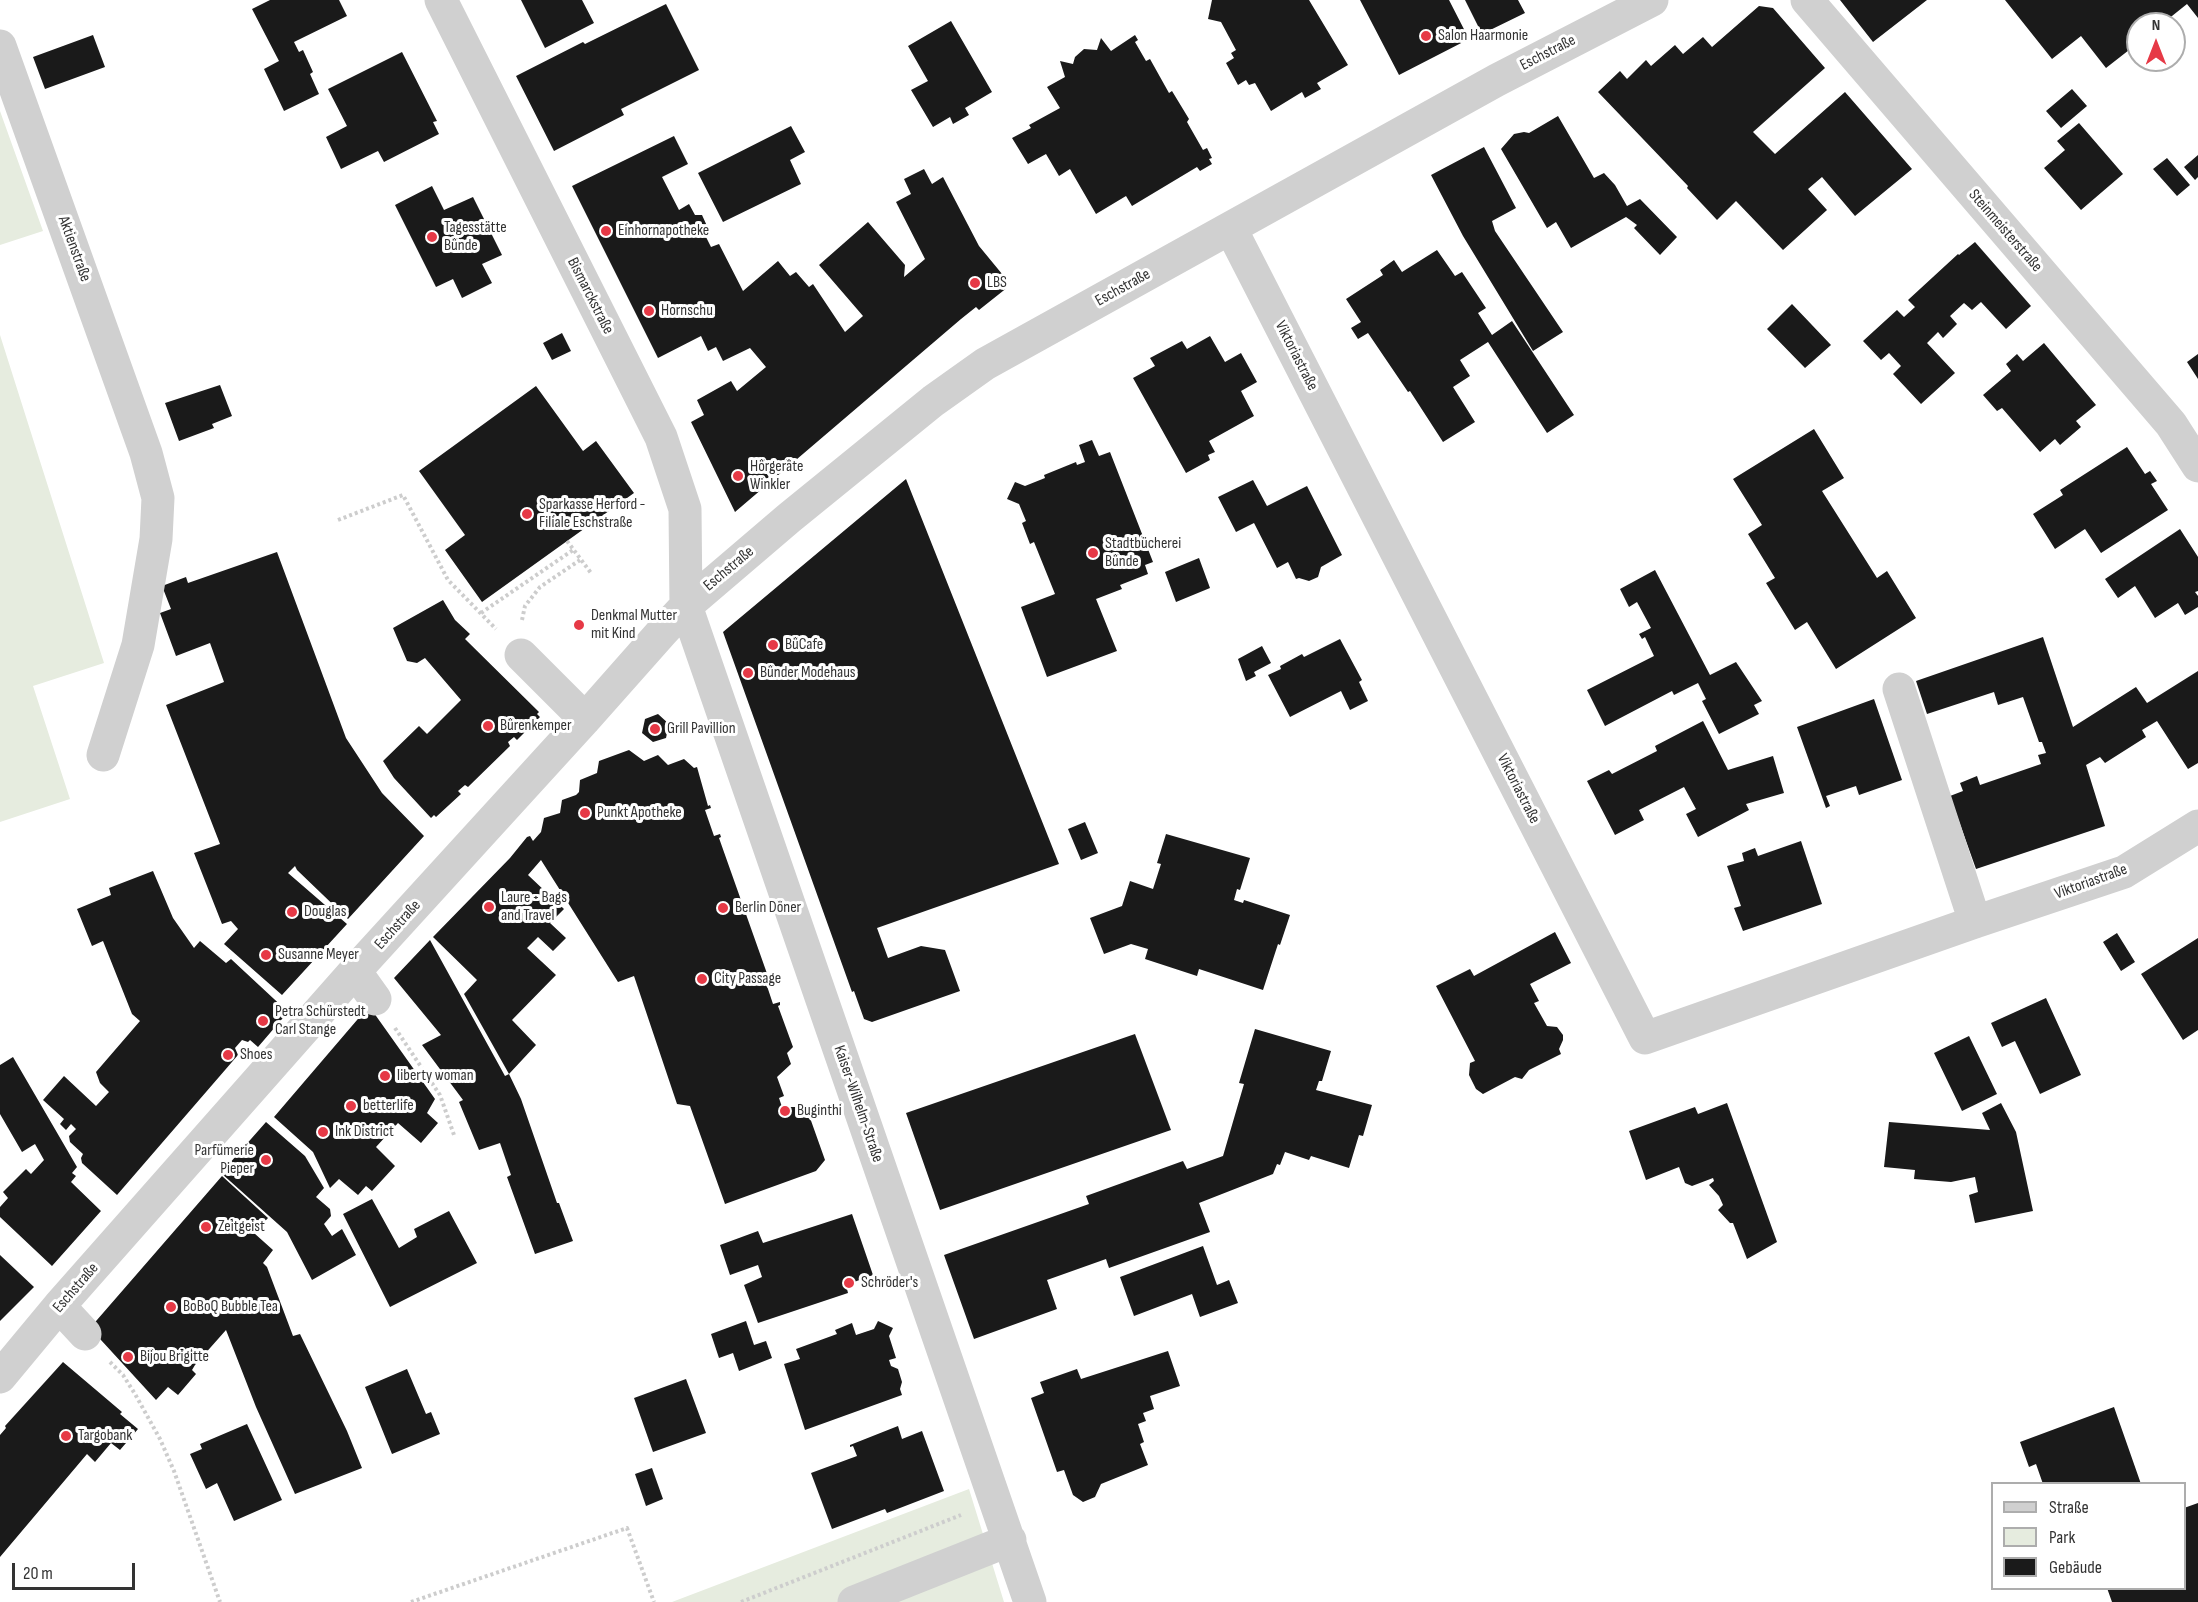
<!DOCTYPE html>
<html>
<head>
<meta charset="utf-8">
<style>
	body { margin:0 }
	#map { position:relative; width:2198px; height:1602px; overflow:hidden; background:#fff; font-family:"Sofia Sans Condensed",sans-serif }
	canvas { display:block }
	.legend { position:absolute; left:1991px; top:1482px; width:195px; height:108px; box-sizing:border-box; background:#fff; border:2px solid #adadad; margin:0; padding:8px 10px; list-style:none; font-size:18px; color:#333 }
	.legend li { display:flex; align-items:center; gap:12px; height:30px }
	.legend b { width:30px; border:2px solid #adadad }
	.north { position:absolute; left:2126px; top:12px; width:60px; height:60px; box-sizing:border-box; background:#fff; border:2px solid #adadad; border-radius:50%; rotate:0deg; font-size:16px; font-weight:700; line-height:24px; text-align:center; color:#333 }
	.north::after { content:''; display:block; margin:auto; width:21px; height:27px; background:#e63946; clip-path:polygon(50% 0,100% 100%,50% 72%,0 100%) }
	.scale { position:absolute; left:12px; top:1563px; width:123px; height:27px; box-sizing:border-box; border:3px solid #333; border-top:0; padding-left:8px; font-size:18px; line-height:21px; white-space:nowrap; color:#333; -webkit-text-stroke:4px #fff; paint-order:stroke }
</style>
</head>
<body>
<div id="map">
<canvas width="2198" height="1602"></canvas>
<ul class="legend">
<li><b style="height:8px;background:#d0d0d0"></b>Straße</li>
<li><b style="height:16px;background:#e6ecdf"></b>Park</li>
<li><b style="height:16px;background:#1a1a1a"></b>Gebäude</li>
</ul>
<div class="north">N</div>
<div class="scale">20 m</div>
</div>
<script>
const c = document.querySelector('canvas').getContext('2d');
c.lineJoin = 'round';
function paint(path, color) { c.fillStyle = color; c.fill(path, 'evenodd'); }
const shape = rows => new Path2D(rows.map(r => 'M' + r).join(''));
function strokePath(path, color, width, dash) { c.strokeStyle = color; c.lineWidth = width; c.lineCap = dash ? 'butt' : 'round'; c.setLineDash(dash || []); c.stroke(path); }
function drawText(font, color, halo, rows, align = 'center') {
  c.font = font + ' "Sofia Sans Condensed",sans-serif'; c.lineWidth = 6; c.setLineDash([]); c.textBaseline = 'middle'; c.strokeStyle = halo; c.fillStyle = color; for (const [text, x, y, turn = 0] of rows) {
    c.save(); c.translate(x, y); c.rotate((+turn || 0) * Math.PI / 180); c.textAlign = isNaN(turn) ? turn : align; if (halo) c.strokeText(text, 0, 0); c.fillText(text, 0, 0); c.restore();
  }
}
const green = shape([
	[0,111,43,231,0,245],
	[0,335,104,663,33,686,70,799,0,822],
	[969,1489,1004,1602,672,1602]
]);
const building = shape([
	[270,0,339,0,347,16,294,42,299,52,303,50,313,72,310,74,319,94,284,111,264,69,279,61,252,9],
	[521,0,582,0,594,23,545,48],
	[1212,0,1309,0,1348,65,1317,83,1321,89,1305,98,1302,92,1271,111,1255,83,1249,85,1246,80,1238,85,1226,63,1234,58,1231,53,1236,50,1221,22,1208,19],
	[1360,0,1449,0,1469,39,1399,75],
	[1465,0,1518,0,1525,13,1482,34],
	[1840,0,1927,0,1873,42],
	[2005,0,2198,0,2198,18,2187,4,2162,24,2138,24,2138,43,2106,68,2081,36,2052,59],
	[666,4,699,70,621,109,624,115,554,151,516,76,583,42,585,44],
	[1759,6,1773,8,1825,68,1753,132,1775,154,1845,92,1912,169,1855,216,1822,177,1808,189,1827,210,1783,250,1736,201,1717,220,1687,188,1688,186,1598,92,1620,71,1627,79,1646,60,1651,66,1675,45,1683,54,1703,37,1712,47],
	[951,21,992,92,965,108,969,115,953,124,950,117,933,127,911,90,928,81,908,46],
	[93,35,105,67,45,89,33,57],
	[1135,35,1138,40,1135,42,1146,61,1150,59,1169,93,1172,91,1189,119,1187,122,1203,150,1207,148,1212,158,1209,159,1212,164,1200,171,1197,167,1132,206,1126,196,1096,214,1070,169,1059,176,1046,154,1028,164,1012,138,1031,128,1029,125,1060,108,1047,87,1065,77,1060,61,1073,64,1075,57,1084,49,1097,50,1101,38,1111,51],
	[402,52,437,121,433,122,439,134,384,162,378,151,341,169,326,137,347,126,328,89],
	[2072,89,2087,106,2061,128,2046,111],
	[1558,116,1594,178,1604,173,1615,185,1627,206,1640,199,1677,237,1660,255,1634,228,1637,225,1626,217,1571,248,1556,222,1547,228,1501,149,1514,134,1524,132,1529,133],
	[2079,123,2123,174,2081,210,2044,168,2065,150,2057,141],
	[791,126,805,152,790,160,801,184,723,222,698,173],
	[674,136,688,164,662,177,679,210,689,204,695,215,702,215,707,226,703,231,711,247,719,244,743,291,778,261,790,276,796,272,809,287,813,284,845,332,863,316,819,265,868,222,905,265,904,277,925,259,896,202,911,194,904,179,924,169,932,184,943,177,979,246,1007,280,1004,283,1008,287,979,310,976,307,961,319,735,512,691,422,704,415,697,400,731,381,737,391,766,367,750,348,723,361,716,347,708,351,701,336,658,358,572,186],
	[1484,147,1516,208,1492,221,1495,231,1563,332,1533,351,1463,236,1431,175],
	[2198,155,2198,177,2195,180,2184,167],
	[2167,158,2190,185,2177,196,2153,169],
	[432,186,444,210,473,197,502,255,482,264,492,283,462,298,453,279,436,287,395,205],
	[1975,242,2031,306,2006,329,1981,302,1972,310,1964,303,1950,316,1957,324,1943,338,1938,332,1927,343,1955,373,1921,404,1893,374,1901,366,1889,353,1881,360,1863,341,1897,310,1904,317,1915,307,1908,300,1958,254,1959,255],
	[1437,250,1455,276,1462,272,1486,308,1478,313,1492,335,1512,321,1574,415,1547,433,1488,342,1460,360,1470,376,1453,387,1475,422,1443,442,1410,391,1408,392,1368,333,1358,339,1351,328,1361,322,1346,299,1383,275,1380,270,1394,260,1402,272],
	[1792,304,1831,345,1805,368,1767,329],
	[562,333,571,351,552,360,543,343],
	[1210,336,1225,362,1241,353,1257,382,1241,391,1254,416,1209,441,1215,452,1208,455,1210,460,1186,473,1133,378,1155,366,1150,358,1182,341,1187,349],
	[2044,343,2096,405,2076,421,2081,427,2060,445,2055,439,2040,452,2002,408,1997,411,1983,395,2011,371,2006,364,2017,354,2023,361],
	[2198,354,2198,379,2187,362],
	[220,385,232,416,212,424,214,428,179,441,165,403],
	[536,386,583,451,596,441,634,493,482,602,445,550,465,535,419,471],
	[1814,429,1844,478,1822,491,1877,578,1887,571,1916,618,1836,669,1807,622,1795,630,1766,583,1775,578,1748,534,1762,525,1733,479],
	[1092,440,1099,456,1110,452,1153,562,1145,565,1148,574,1120,585,1122,589,1096,599,1117,651,1047,677,1021,607,1055,594,1034,542,1030,544,1022,523,1026,521,1019,504,1007,499,1015,482,1025,486,1045,478,1044,475,1076,462,1077,465,1085,462,1079,445],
	[2127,447,2145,474,2150,471,2157,481,2151,484,2168,510,2101,553,2085,529,2055,549,2033,514,2063,495,2060,490],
	[906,479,1059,864,877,928,888,958,921,946,945,950,960,991,872,1022,864,1019,854,991,852,992,723,632],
	[1253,480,1267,506,1307,486,1342,555,1321,567,1318,577,1309,581,1299,578,1296,579,1288,562,1277,568,1254,523,1236,532,1218,497],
	[2180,529,2198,557,2198,591,2195,592,2198,596,2198,607,2185,615,2178,603,2155,618,2135,586,2118,598,2105,579],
	[277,552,346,738,382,793,424,836,348,919,297,870,295,866,288,873,347,924,282,995,224,944,238,929,231,921,222,924,194,853,220,844,166,705,224,682,210,643,176,656,160,613,171,609,162,586,186,577,188,583],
	[1199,558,1210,588,1176,602,1165,572],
	[1655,570,1710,675,1736,662,1762,701,1754,705,1759,714,1719,734,1702,701,1706,699,1698,683,1674,695,1672,691,1605,726,1587,690,1654,656,1645,637,1642,639,1639,634,1651,628,1637,602,1629,607,1620,589],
	[443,600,455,620,470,634,465,639,539,712,537,714,540,717,517,740,514,737,508,742,510,746,468,787,465,785,458,791,461,794,436,817,434,815,431,818,394,778,383,761,419,726,427,734,461,700,425,658,417,663,407,661,393,628],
	[2043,637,2073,727,2136,687,2147,703,2198,671,2198,763,2188,769,2157,721,2142,730,2146,737,2105,763,2100,757,2086,765,2105,826,1976,869,1950,796,1963,791,1960,783,1977,776,1980,785,2041,764,2038,755,2046,753,2042,742,2039,742,2023,697,1998,705,1994,692,1927,714,1916,681],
	[1340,639,1362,680,1359,682,1368,701,1350,710,1341,691,1290,717,1268,675,1281,669,1280,666,1302,654,1304,657],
	[1262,646,1271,663,1254,672,1256,676,1246,681,1238,659],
	[1874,699,1902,780,1859,795,1856,786,1826,796,1830,806,1826,808,1797,727],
	[658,714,669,724,666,738,653,742,642,733,645,719],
	[1703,721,1728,770,1773,756,1784,793,1746,804,1749,810,1698,837,1686,814,1696,809,1684,787,1639,810,1644,820,1615,835,1587,781,1609,770,1612,774,1657,751,1655,746],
	[629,750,644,761,658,755,668,765,684,759,694,768,697,767,708,806,710,805,711,808,705,810,714,836,720,834,721,837,719,838,770,982,772,982,773,984,767,986,773,1004,780,1002,780,1005,778,1006,793,1047,787,1053,791,1064,777,1077,784,1096,779,1098,782,1107,796,1107,798,1113,809,1115,825,1160,816,1171,725,1204,690,1106,677,1104,634,976,618,982,541,860,528,875,564,909,550,923,566,938,553,951,538,937,527,948,556,975,512,1020,536,1045,509,1074,464,994,477,980,433,937,510,858,527,837,530,836,533,841,541,832,544,818,560,813,562,800,576,795,579,792,580,780,597,773,599,761],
	[1085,822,1098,853,1081,860,1068,829],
	[1166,834,1250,858,1240,890,1237,889,1234,900,1243,903,1244,900,1290,915,1280,945,1278,944,1263,990,1199,969,1197,976,1145,959,1148,949,1131,944,1104,954,1090,918,1122,906,1130,881,1153,889,1161,864,1157,863],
	[1801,841,1822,904,1743,931,1734,908,1741,906,1727,866,1744,861,1742,853,1755,848,1758,856],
	[153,871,173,918,194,948,200,941,226,963,231,959,288,1012,258,1047,250,1040,248,1042,242,1040,235,1048,238,1055,117,1195,82,1163,81,1158,83,1154,70,1142,69,1136,76,1129,71,1124,66,1130,60,1124,64,1119,43,1100,64,1076,96,1106,109,1092,100,1083,96,1072,140,1021,132,1014,103,941,92,946,77,909,111,895,109,888],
	[1555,932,1571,963,1530,984,1539,1001,1534,1003,1547,1026,1557,1027,1563,1035,1563,1040,1559,1049,1561,1054,1529,1070,1522,1079,1515,1077,1483,1094,1476,1089,1469,1075,1470,1063,1475,1061,1436,986,1470,969,1474,976],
	[2117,933,2135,962,2121,971,2103,942],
	[2198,938,2198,1030,2183,1040,2141,974],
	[430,940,505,1076,509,1074,521,1099,557,1203,559,1203,573,1241,535,1254,507,1177,511,1175,500,1143,479,1150,459,1102,463,1100,422,1045,441,1035,394,978],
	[2046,998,2081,1075,2040,1094,2015,1041,2002,1047,1991,1023],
	[369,1006,435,1099,427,1113,438,1123,421,1143,398,1123,376,1147,395,1166,372,1191,366,1186,358,1195,339,1179,330,1188,313,1152,274,1117],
	[1255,1029,1331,1051,1322,1081,1319,1081,1316,1090,1372,1105,1363,1136,1359,1135,1349,1168,1311,1156,1309,1160,1285,1152,1280,1165,1277,1164,1273,1174,1199,1203,1210,1232,1109,1268,1106,1259,1047,1280,1057,1309,974,1339,944,1255,1089,1204,1086,1196,1183,1161,1187,1169,1223,1156,1244,1084,1239,1083],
	[1135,1034,1171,1130,940,1210,906,1113],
	[1969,1036,1997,1094,1962,1111,1934,1053],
	[13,1057,77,1167,72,1173,76,1176,71,1182,101,1211,52,1266,0,1217,0,1207,8,1198,3,1192,26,1169,31,1174,44,1160,35,1144,22,1152,0,1114,0,1065],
	[1727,1103,1777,1242,1747,1259,1733,1223,1730,1223,1718,1210,1723,1205,1719,1196,1709,1185,1714,1181,1713,1178,1692,1186,1685,1183,1679,1167,1646,1180,1629,1131,1695,1107,1698,1114],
	[2001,1103,2016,1132,2033,1211,1975,1223,1969,1195,1978,1192,1975,1177,1951,1182,1914,1179,1915,1170,1884,1167,1889,1122,1990,1130,1982,1113],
	[266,1122,305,1156,324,1188,316,1197,330,1209,331,1216,324,1224,332,1236,342,1229,356,1255,312,1280,287,1232,221,1173],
	[222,1176,268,1218,254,1233,273,1250,263,1263,267,1267,293,1336,300,1334,347,1431,362,1468,295,1494,256,1407,226,1330,195,1365,192,1370,196,1374,178,1395,168,1387,156,1400,90,1328],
	[372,1199,399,1248,417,1237,414,1229,449,1211,477,1263,390,1307,343,1214],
	[852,1214,873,1275,846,1285,848,1293,758,1323,744,1285,762,1277,758,1265,730,1275,720,1245,758,1231,763,1243],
	[1203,1246,1217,1285,1229,1280,1238,1303,1200,1317,1192,1294,1134,1316,1120,1277],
	[0,1255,34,1287,0,1321],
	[746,1321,754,1345,766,1341,772,1358,739,1371,733,1353,719,1358,711,1334],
	[878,1321,893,1328,889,1336,896,1358,889,1360,891,1366,898,1369,902,1382,900,1389,902,1395,805,1430,784,1364,800,1359,796,1349,837,1334,835,1330,852,1323,856,1335,874,1329],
	[1168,1351,1180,1386,1150,1396,1154,1409,1143,1413,1146,1421,1138,1424,1144,1442,1140,1444,1148,1465,1101,1484,1095,1497,1083,1502,1073,1495,1064,1470,1057,1472,1031,1398,1044,1393,1040,1382,1077,1369,1081,1379],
	[63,1362,122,1412,120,1414,138,1429,120,1450,111,1443,95,1462,87,1454,0,1557,0,1435,6,1428,5,1426],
	[407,1369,426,1414,431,1412,440,1434,392,1454,365,1387],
	[686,1379,706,1433,653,1452,634,1398],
	[2114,1407,2141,1484,2043,1484,2036,1464,2029,1467,2020,1442],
	[247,1424,282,1500,234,1521,217,1483,206,1489,190,1454,202,1449,200,1444],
	[898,1426,902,1439,922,1431,944,1491,887,1513,885,1509,832,1529,811,1473,857,1456,853,1446,850,1447,850,1445],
	[652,1468,663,1499,646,1506,635,1474],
	[2198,1503,2198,1602,2112,1602,2107,1588,2184,1588,2184,1508]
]);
const path = shape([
	[338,520,403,495,448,580,496,629],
	[567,541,591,573],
	[481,613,573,550],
	[522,620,525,606,540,587,580,560],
	[395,1028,440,1095,454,1135],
	[110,1362,123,1375,135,1394,160,1439,174,1471,220,1602],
	[411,1602,627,1528,654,1602],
	[741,1602,961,1515]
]);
const minor = shape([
	[441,0,661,437,685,509,686,606,1030,1602],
	[1807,0,2171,424,2198,466],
	[0,46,146,453,158,498,156,539,138,645,103,755],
	[1231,229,1645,1038,1975,922,2124,872,2198,826],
	[521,655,585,719],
	[1899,689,1975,922],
	[355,971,375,999],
	[59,1306,85,1334],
	[0,1377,59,1306,355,971,585,719,662,632,686,606,789,518,933,401,985,364,1497,80,1652,0],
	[854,1602,1010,1540]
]);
const markers = [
	[1426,36,6,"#e63946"],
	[606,231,6,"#e63946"],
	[432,237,6,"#e63946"],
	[975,283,6,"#e63946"],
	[649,311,6,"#e63946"],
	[738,476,6,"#e63946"],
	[527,514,6,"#e63946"],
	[1093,553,6,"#e63946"],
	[579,625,6,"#e63946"],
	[773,645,6,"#e63946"],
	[748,673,6,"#e63946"],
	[488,726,6,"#e63946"],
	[655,729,6,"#e63946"],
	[585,813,6,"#e63946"],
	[489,907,6,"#e63946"],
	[723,908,6,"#e63946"],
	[292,912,6,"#e63946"],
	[266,955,6,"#e63946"],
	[702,979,6,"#e63946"],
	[263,1021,6,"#e63946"],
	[228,1055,6,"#e63946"],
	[385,1076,6,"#e63946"],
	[351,1106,6,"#e63946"],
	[785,1111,6,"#e63946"],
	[323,1132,6,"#e63946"],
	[266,1160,6,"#e63946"],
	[206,1227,6,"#e63946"],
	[849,1283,6,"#e63946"],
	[171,1307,6,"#e63946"],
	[128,1357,6,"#e63946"],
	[66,1436,6,"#e63946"]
];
const poiNames = [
	["Salon Haarmonie",1438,36],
	["Tagesstätte",444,228],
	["Bünde",444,246],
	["Einhornapotheke",618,231],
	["LBS",987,283],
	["Hornschu",661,311],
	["Hörgeräte",750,467],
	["Winkler",750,485],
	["Sparkasse Herford -",539,505],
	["Filiale Eschstraße",539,523],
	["Stadtbücherei",1105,544],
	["Bünde",1105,562],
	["Denkmal Mutter",591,616],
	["mit Kind",591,634],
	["BüCafe",785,645],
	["Bünder Modehaus",760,673],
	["Bürenkemper",500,726],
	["Grill Pavillion",667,729],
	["Punkt Apotheke",597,813],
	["Laure - Bags",501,898],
	["and Travel",501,916],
	["Berlin Döner",735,908],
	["Douglas",304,912],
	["Susanne Meyer",278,955],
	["City Passage",714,979],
	["Petra Schürstedt",275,1012],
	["Carl Stange",275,1030],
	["Shoes",240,1055],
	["liberty woman",397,1076],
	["betterlife",363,1106],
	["Buginthi",797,1111],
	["Ink District",335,1132],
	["Parfümerie",254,1151,"right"],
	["Pieper",254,1169,"right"],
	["Zeitgeist",218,1227],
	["Schröder's",861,1283],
	["BoBoQ Bubble Tea",183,1307],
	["Bijou Brigitte",140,1357],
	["Targobank",78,1436]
];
const streetNames = [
	["Eschstraße",1548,53,-27],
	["Steinmeisterstraße",2005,231,49],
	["Aktienstraße",74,249,70],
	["Eschstraße",1123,288,-29],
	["Bismarckstraße",590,296,63],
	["Viktoriastraße",1296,356,63],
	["Eschstraße",729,569,-40],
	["Viktoriastraße",1518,789,63],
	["Viktoriastraße",2091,882,-20],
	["Eschstraße",398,925,-48],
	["Kaiser-Wilhelm-Straße",858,1104,71],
	["Eschstraße",76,1288,-49]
];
paint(green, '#e6ecdf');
paint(building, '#1a1a1a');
strokePath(path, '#cdcdcd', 4, [3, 3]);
strokePath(minor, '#d0d0d0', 33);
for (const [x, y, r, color] of markers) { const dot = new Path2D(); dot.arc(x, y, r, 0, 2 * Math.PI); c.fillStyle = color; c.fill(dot); strokePath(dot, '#fff', 2); }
drawText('16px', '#333', '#fff', poiNames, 'left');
drawText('16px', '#333', '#fff', streetNames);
</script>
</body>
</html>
